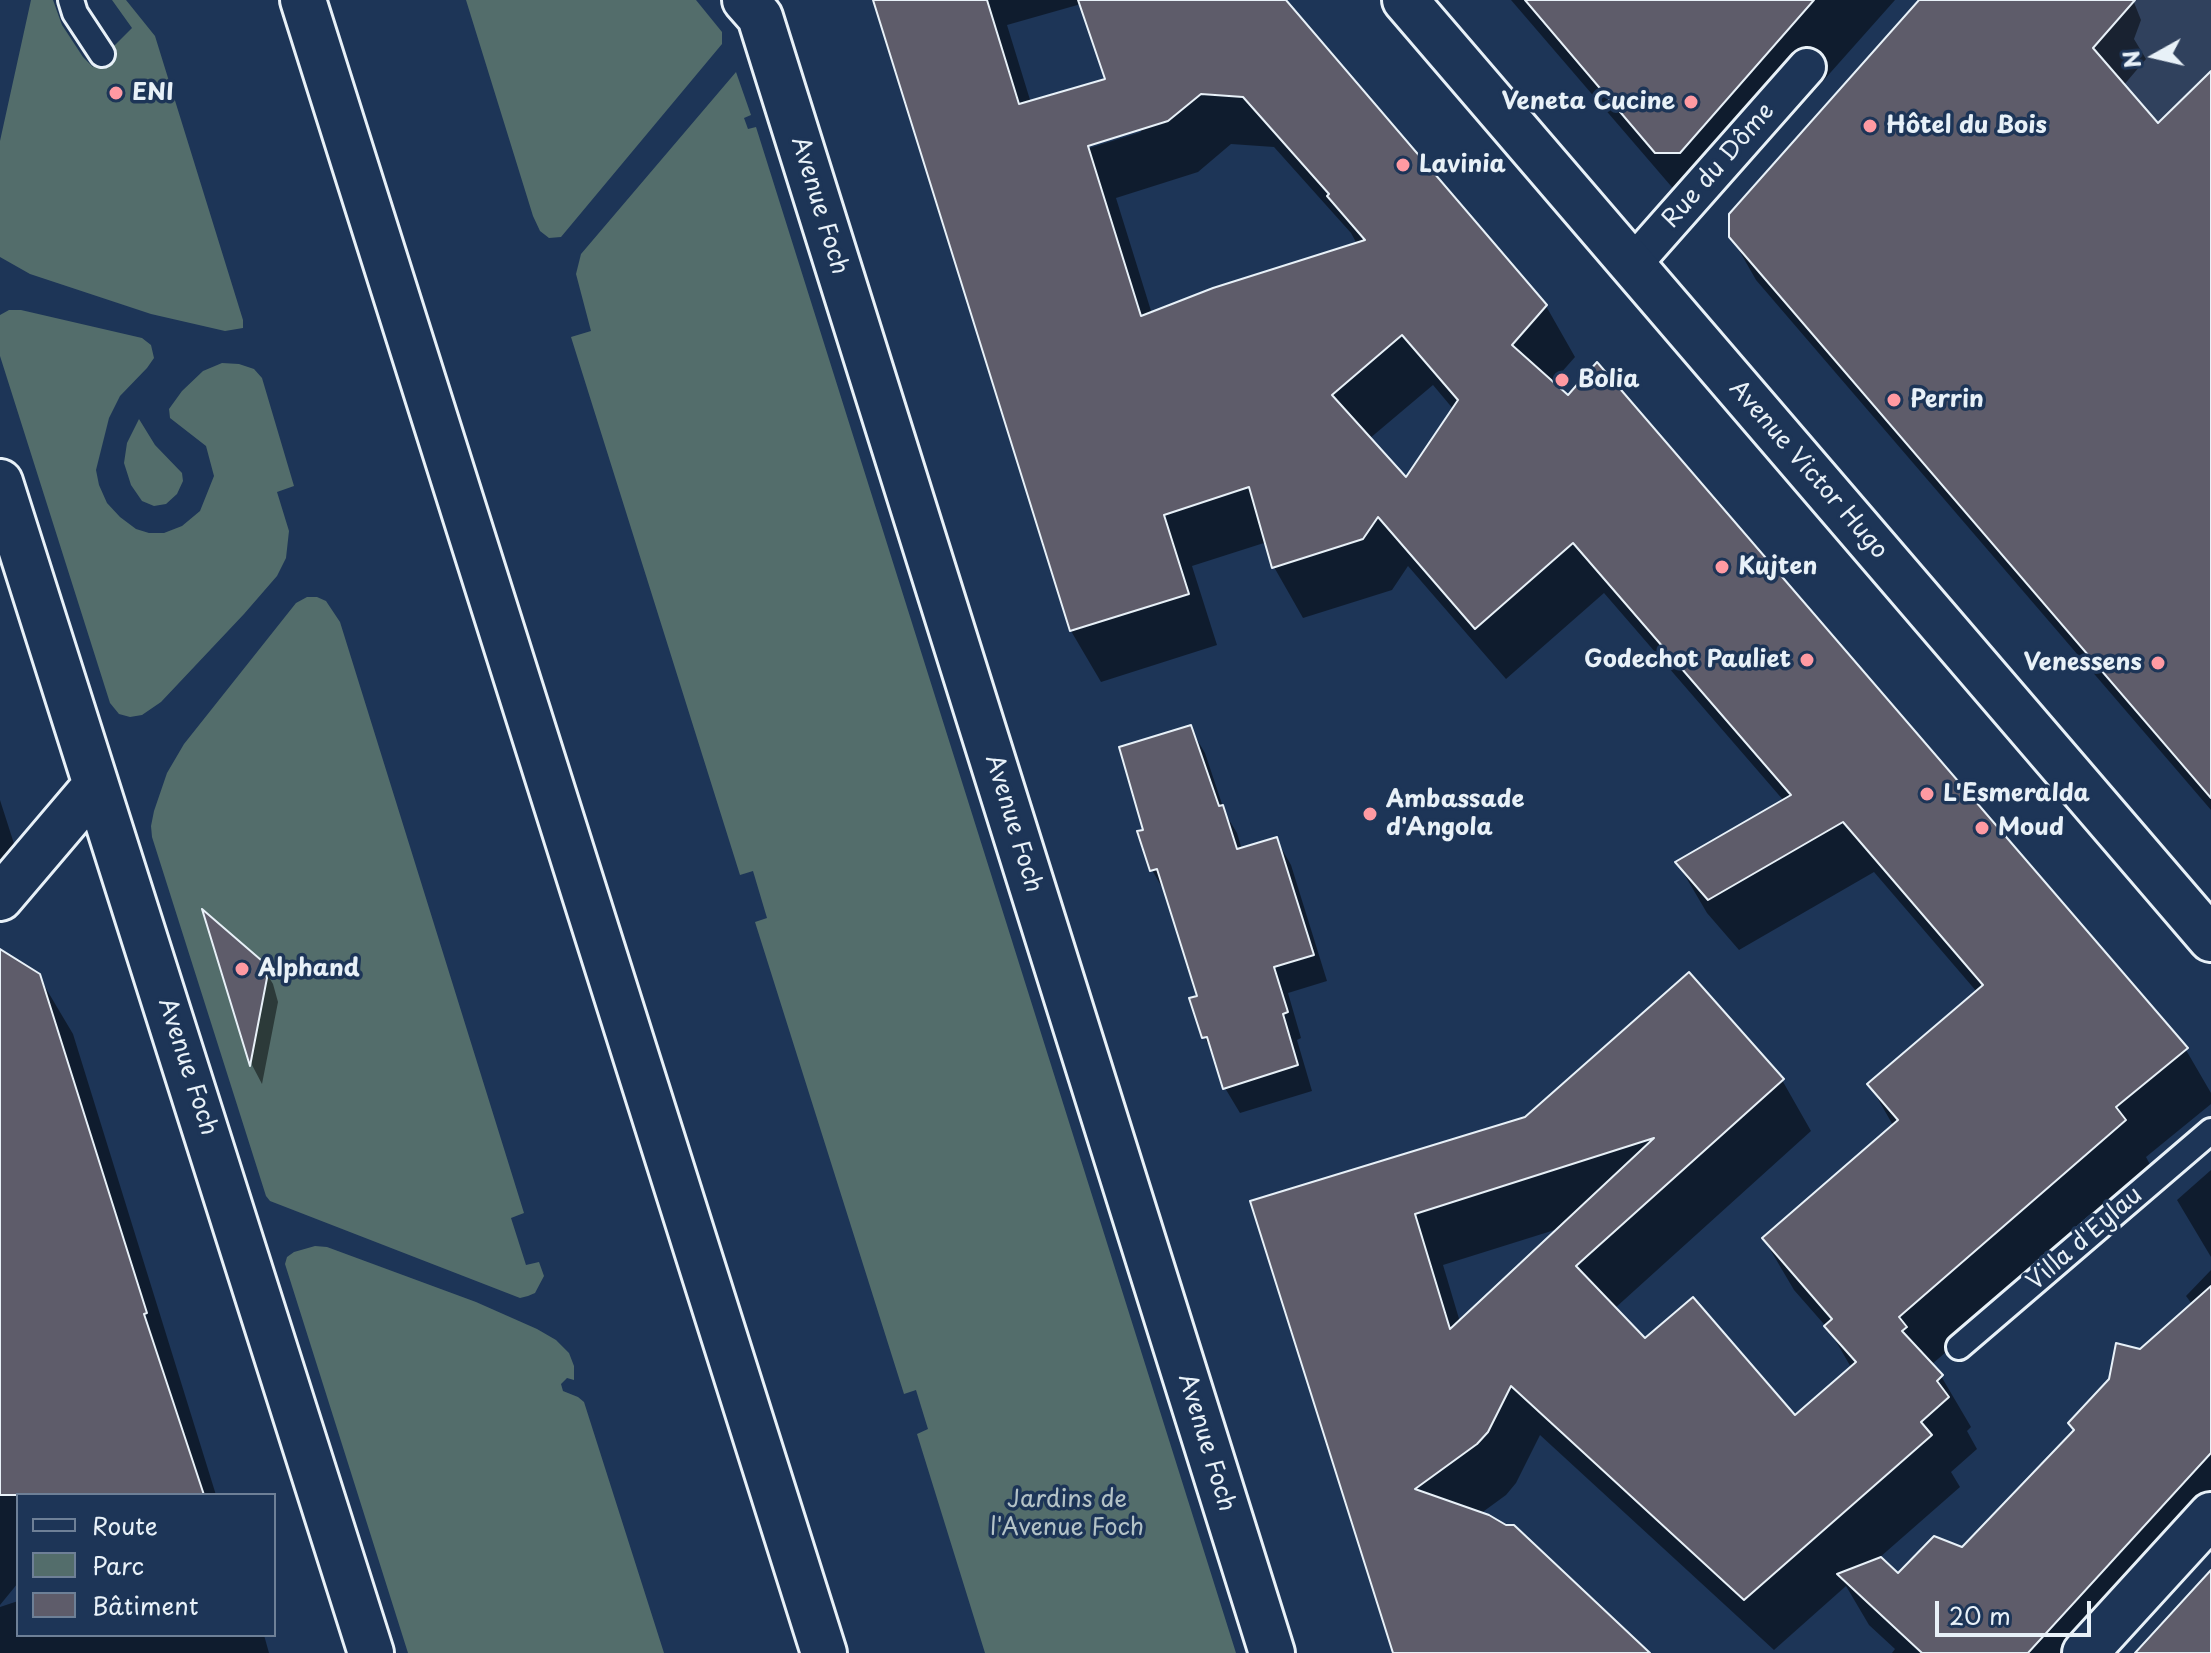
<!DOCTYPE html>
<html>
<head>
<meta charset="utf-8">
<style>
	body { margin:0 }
	#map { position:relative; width:2211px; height:1653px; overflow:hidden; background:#1d3557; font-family:"Playpen Sans",sans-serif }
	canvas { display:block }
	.legend { position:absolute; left:16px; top:1493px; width:260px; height:144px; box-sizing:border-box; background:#1d3557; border:2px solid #6e8097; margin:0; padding:10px 14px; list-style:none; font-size:24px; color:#e8f1f8 }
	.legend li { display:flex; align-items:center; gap:16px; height:40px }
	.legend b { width:40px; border:2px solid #6e8097 }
	.north { position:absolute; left:2115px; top:16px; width:80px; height:80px; -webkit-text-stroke:6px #1d3557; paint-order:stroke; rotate:262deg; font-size:22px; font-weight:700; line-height:32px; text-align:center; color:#e8f1f8 }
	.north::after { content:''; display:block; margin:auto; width:28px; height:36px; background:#e8f1f8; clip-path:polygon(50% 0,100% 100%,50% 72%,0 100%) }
	.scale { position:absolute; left:1935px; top:1601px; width:156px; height:36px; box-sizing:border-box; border:4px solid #e8f1f8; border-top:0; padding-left:10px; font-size:24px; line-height:28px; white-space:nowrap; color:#e8f1f8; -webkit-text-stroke:6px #1d3557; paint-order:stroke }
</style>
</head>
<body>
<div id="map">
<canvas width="2211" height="1653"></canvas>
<ul class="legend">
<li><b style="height:10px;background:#1d3557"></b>Route</li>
<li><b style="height:22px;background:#536d6b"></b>Parc</li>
<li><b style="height:22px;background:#5e5c6a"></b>Bâtiment</li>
</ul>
<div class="north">N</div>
<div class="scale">20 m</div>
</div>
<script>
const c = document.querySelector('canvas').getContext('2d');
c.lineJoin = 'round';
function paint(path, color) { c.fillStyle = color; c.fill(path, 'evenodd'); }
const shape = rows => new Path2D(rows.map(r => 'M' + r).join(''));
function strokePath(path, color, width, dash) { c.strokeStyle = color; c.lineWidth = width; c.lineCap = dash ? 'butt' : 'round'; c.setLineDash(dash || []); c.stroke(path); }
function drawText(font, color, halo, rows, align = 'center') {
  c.font = font + ' "Playpen Sans",sans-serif'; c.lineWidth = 7; c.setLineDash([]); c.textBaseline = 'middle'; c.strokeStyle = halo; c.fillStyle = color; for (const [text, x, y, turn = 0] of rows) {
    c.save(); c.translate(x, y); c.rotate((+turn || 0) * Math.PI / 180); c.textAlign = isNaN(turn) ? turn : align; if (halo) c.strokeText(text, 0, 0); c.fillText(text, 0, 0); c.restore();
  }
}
const built = shape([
	[2045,0,2211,0,2211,189]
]);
const green = shape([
	[31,0,53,0,62,25,83,57,93,67,132,28,112,0,126,0,155,36,243,320,243,328,225,331,151,314,30,274,0,257,0,141],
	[466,0,696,0,722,32,722,44,561,237,549,238,540,231,533,216],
	[736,72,751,115,744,118,748,129,756,127,1236,1653,985,1653,917,1434,928,1429,916,1390,904,1394,755,922,767,918,753,871,740,875,571,337,591,331,576,274,581,254],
	[9,310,21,310,142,338,151,345,154,358,147,368,120,396,109,418,96,470,99,485,107,503,120,517,136,529,149,533,164,533,182,526,200,511,214,476,206,446,170,418,169,409,182,391,203,371,222,363,239,364,254,369,262,378,294,486,277,492,289,531,286,558,277,576,244,614,161,702,142,715,130,717,119,714,110,703,0,356,0,315],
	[139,419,155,445,182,473,183,481,177,494,166,504,154,506,142,501,131,485,124,463,127,443],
	[307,597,317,597,326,601,340,622,524,1213,511,1218,526,1265,539,1262,544,1276,535,1293,528,1296,520,1298,270,1201,266,1196,152,837,151,826,154,811,167,773,184,744,296,603],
	[315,1246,327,1247,476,1302,537,1329,556,1340,569,1353,574,1366,574,1380,567,1378,561,1384,563,1391,578,1397,584,1402,664,1653,408,1653,285,1264,287,1257,294,1252]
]);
const shadow = shape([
	[874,0,1283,0,1546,306,1575,357,1552,383,2186,1050,2211,1093,2211,1104,2146,1157,2154,1172,1931,1365,1941,1376,1971,1427,1967,1431,1977,1449,1951,1472,1960,1487,1879,1558,1898,1576,1962,1549,2075,1432,2140,1351,2192,1304,2186,1296,2211,1270,2211,1536,2104,1653,1892,1653,1895,1649,1869,1625,1846,1586,1774,1650,1540,1435,1516,1483,1506,1495,1480,1514,1649,1653,1395,1653,1252,1203,1782,1080,1811,1131,1614,1309,1645,1341,1795,1418,1852,1369,1830,1331,1794,1290,1764,1239,1894,1127,1870,1085,1977,992,1874,872,1739,950,1707,913,1677,862,1784,801,1604,593,1506,679,1408,566,1392,590,1303,618,1274,567,1267,542,1192,566,1217,645,1101,682,1071,631],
	[1081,4,1108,80,1031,103,1007,25],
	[1140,128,1141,132,1080,151,1078,147],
	[1231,144,1274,147,1351,233,1357,244,1152,314,1116,198,1198,172],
	[1433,385,1454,410,1406,480,1369,439],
	[1561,1228,1460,1322,1443,1265],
	[1511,0,1895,0,1711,207,1689,207],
	[1922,0,2133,0,2141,20,2134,39,2146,59,2123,86,2158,126,2211,74,2211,810,1756,280,1731,236],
	[1190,728,1205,753,1225,813,1237,833,1242,850,1276,839,1291,865,1327,981,1288,993,1301,1038,1297,1040,1312,1091,1240,1113,1225,1088,1215,1055,1204,1037,1199,997,1167,896,1152,870,1145,832],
	[0,800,25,878,0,912],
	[206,915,259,961,273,984,278,1002,262,1084,252,1065],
	[0,969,38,975,73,1034,216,1495,18,1495,18,1583,0,1605],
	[2211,1170,2211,1257,2177,1200],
	[18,1601,18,1635,264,1635,269,1653,0,1653,0,1607]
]);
const building = shape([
	[873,0,987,0,1019,104,1105,79,1078,0,1286,0,1547,305,1512,345,1568,395,1597,362,2188,1048,2116,1107,2126,1120,1899,1317,1907,1327,1902,1331,1943,1375,1937,1381,1949,1397,1921,1422,1932,1435,1744,1600,1511,1386,1488,1432,1477,1444,1415,1489,1489,1515,1506,1525,1514,1525,1650,1653,1393,1653,1250,1201,1525,1117,1689,972,1784,1079,1576,1266,1645,1338,1693,1297,1795,1415,1856,1362,1824,1326,1832,1319,1762,1238,1898,1120,1867,1084,1983,985,1843,822,1708,900,1675,862,1791,795,1573,543,1475,629,1378,517,1363,539,1272,568,1249,487,1164,515,1189,594,1070,631,873,0],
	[1201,94,1243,97,1329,194,1327,196,1365,240,1213,288,1141,316,1088,146,1168,121,1201,94],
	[1402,335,1458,400,1406,477,1332,395,1402,335],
	[1654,1138,1450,1329,1415,1214,1654,1138],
	[1525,0,1814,0,1680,153,1655,153,1525,0],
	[1919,0,2135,0,2093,48,2158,123,2211,71,2211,798,1729,237,1729,214,1919,0],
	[1191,725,1219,806,1223,805,1237,849,1277,837,1314,955,1274,967,1288,1012,1283,1014,1298,1065,1223,1089,1207,1037,1202,1038,1189,998,1197,996,1157,869,1150,871,1137,831,1143,830,1119,747,1191,725],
	[202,909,261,960,267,978,250,1066,202,909],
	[0,949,40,974,147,1313,144,1314,204,1495,0,1495,0,949],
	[2211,1286,2211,1453,2028,1653,1922,1653,1837,1574,1881,1557,1898,1573,1934,1536,1962,1547,2074,1430,2068,1423,2109,1379,2116,1343,2140,1349,2211,1286],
	[2211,1570,2211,1653,2135,1653,2211,1570]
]);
const service = shape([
	[71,0,75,13,102,54],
	[1959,1347,2211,1131]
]);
const pedestrian = shape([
	[1632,265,1807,67]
]);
const minor = shape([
	[745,0,760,17,1272,1653],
	[0,482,371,1653],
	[0,898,96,785],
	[2085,1653,2211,1515]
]);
const secondary = shape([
	[303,0,824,1653],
	[1405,0,2211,939]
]);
const markers = [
	[116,93,8,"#ff9aa2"],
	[1691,102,8,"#ff9aa2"],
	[1870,126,8,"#ff9aa2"],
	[1403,165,8,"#ff9aa2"],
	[1562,380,8,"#ff9aa2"],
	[1894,400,8,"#ff9aa2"],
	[1722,567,8,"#ff9aa2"],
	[1807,660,8,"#ff9aa2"],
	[2158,663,8,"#ff9aa2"],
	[1927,794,8,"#ff9aa2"],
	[1370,814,8,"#ff9aa2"],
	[1982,828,8,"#ff9aa2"],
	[242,969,8,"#ff9aa2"]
];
const poiNames = [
	["ENI",132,93],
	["Veneta Cucine",1675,102,"right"],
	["Hôtel du Bois",1886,126],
	["Lavinia",1419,165],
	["Bolia",1578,380],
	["Perrin",1910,400],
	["Kujten",1738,567],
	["Godechot Pauliet",1791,660,"right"],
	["Venessens",2142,663,"right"],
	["L'Esmeralda",1943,794],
	["Ambassade",1386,800],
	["d'Angola",1386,828],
	["Moud",1998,828],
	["Alphand",258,969]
];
const streetNames = [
	["Rue du Dôme",1719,166,-49],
	["Avenue Foch",819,206,73],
	["Avenue Victor Hugo",1808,470,49],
	["Avenue Foch",1013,824,73],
	["Avenue Foch",187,1067,72],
	["Villa d'Eylau",2085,1239,-41],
	["Avenue Foch",1206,1443,73]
];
const parkNames = [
	["Jardins de",1067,1500],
	["l'Avenue Foch",1067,1528]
];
paint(built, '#30415d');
paint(green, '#536d6b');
paint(shadow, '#0007');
paint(building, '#5e5c6a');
strokePath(building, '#e8f1f8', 2);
strokePath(service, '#e8f1f8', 30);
strokePath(pedestrian, '#e8f1f8', 42);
strokePath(minor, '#e8f1f8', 50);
strokePath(secondary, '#e8f1f8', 50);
strokePath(service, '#1d3557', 24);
strokePath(pedestrian, '#1d3557', 36);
strokePath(minor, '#1d3557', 44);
strokePath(secondary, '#1d3557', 44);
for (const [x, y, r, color] of markers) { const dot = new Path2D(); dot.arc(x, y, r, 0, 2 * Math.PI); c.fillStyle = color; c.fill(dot); strokePath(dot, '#1d3557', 3); }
drawText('bold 24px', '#e8f1f8', '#1d3557', poiNames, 'left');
drawText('24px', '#e8f1f8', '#1d3557', streetNames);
drawText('24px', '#b4c3c7', '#1d3557', parkNames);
</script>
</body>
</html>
